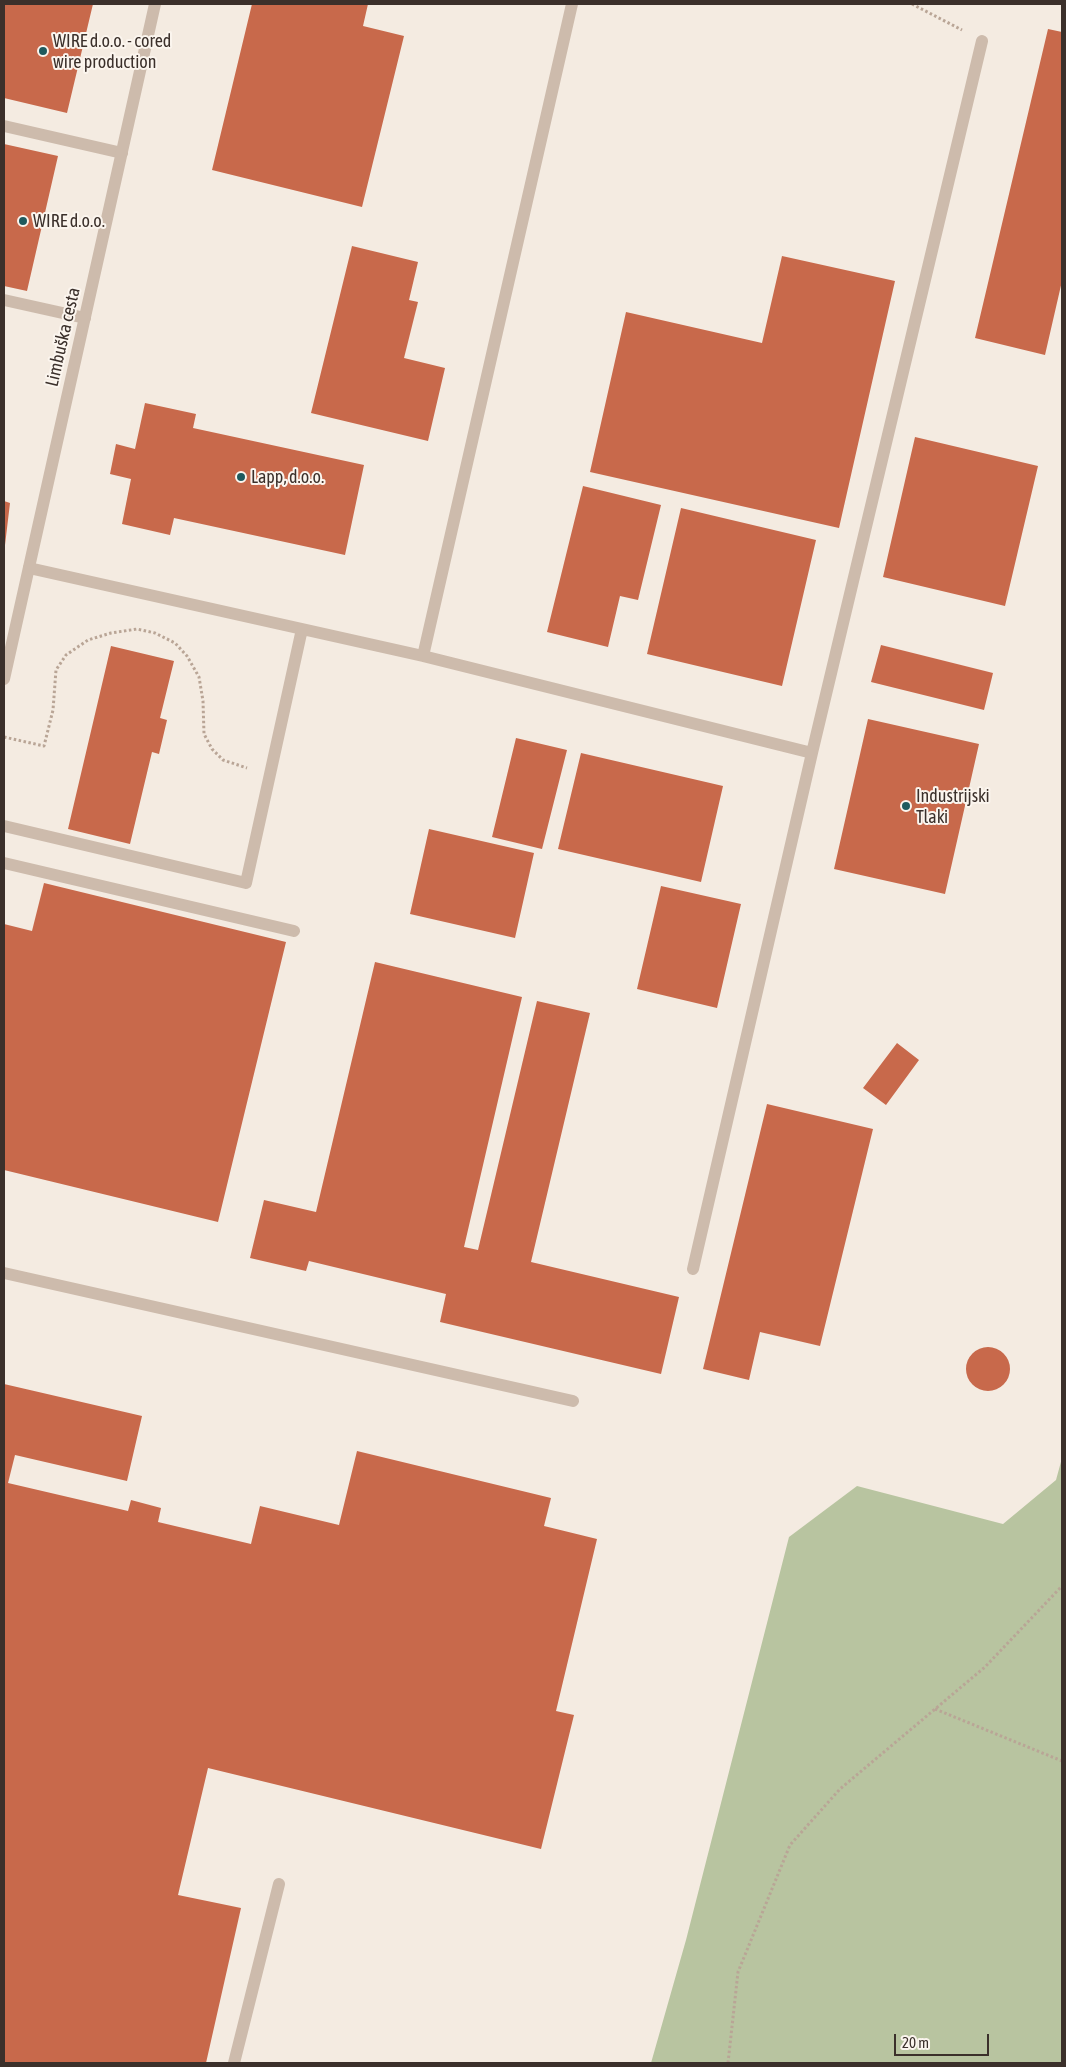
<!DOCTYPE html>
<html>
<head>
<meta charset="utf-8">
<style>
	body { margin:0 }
	#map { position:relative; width:1066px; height:2067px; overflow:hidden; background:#f4ebe1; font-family:"Asap Condensed",sans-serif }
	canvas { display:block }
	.frame { position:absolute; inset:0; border:5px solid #3b302b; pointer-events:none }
	.scale { position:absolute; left:894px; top:2034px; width:95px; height:22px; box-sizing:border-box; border:2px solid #3b302b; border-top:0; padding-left:6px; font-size:15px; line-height:18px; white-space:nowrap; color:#3b302b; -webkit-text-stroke:4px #fbf5ee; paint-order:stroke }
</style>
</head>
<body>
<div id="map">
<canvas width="1066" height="2067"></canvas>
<div class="frame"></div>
<div class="scale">20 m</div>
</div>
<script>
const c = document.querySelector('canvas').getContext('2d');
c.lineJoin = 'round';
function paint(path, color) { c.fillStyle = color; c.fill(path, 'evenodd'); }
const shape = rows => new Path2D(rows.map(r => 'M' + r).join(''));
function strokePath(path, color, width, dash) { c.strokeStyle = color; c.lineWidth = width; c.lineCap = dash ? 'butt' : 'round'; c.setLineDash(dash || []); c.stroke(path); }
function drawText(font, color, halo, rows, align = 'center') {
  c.font = font + ' "Asap Condensed",sans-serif'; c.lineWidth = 4; c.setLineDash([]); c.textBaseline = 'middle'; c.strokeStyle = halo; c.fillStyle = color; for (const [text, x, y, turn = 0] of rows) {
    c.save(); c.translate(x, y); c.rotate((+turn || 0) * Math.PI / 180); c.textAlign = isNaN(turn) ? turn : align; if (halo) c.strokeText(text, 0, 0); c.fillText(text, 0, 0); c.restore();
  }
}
const green = shape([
	[1062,1458,1062,2063,651,2063,686,1940,789,1537,857,1486,1003,1524,1056,1480]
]);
const building = shape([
	[4,4,93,4,67,113,4,98],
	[252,4,368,4,363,26,404,36,362,207,212,170],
	[1048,29,1062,32,1062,281,1045,355,975,338],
	[4,144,58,156,27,291,4,286],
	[352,246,418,262,409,300,418,302,404,358,445,368,428,441,311,413],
	[782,256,895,281,839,528,590,472,626,312,762,343],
	[145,403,196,414,193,428,364,465,345,555,174,518,170,535,122,524,131,479,110,474,116,444,135,449],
	[915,437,1038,466,1005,606,883,577],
	[583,486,661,505,638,600,620,596,608,647,547,632],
	[4,501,10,503,5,545,4,545],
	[681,508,816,540,782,686,647,654],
	[881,645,993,673,984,710,871,682],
	[111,646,174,661,160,718,167,720,159,754,152,752,130,844,68,829],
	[868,719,979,744,945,894,834,869],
	[516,738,567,750,542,849,492,837],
	[581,753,723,786,701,882,558,849],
	[429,829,534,853,515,938,410,914],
	[44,883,286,942,218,1222,4,1170,4,924,32,931],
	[661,886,741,904,717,1008,637,989],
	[375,962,522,997,464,1247,478,1250,537,1001,590,1013,531,1262,679,1297,661,1374,440,1322,446,1294,309,1261,306,1271,250,1258,264,1200,316,1212],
	[897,1043,919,1060,886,1105,863,1088],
	[767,1104,873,1129,820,1346,760,1332,749,1380,703,1369],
	'966 1369a22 22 0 1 1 44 0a22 22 0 1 1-44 0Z',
	[4,1384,142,1416,127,1481,15,1455,8,1483,128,1511,131,1500,161,1508,158,1522,251,1544,260,1506,339,1525,357,1451,551,1498,544,1526,597,1539,556,1711,574,1715,541,1849,208,1768,178,1895,241,1908,206,2063,4,2063]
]);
const path = shape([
	[912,4,962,30],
	[4,737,44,746,53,710,56,670,66,655,88,640,111,633,137,629,155,633,175,643,187,656,199,677,203,701,204,734,212,749,223,760,247,768],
	[935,1709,1062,1761],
	[728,2063,738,1972,790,1845,840,1789,985,1667,1062,1586]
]);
const lane = shape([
	[4,126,122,153],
	[4,300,85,318],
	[29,568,423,656,812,753],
	[423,656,572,4],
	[4,826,246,883,302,629],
	[4,863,294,931],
	[693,1269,812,753,982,41],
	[4,1273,573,1401],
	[234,2063,279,1884]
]);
const street = shape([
	[4,679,155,4]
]);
const markers = [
	[43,51,5,"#1f5a5e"],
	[23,221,5,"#1f5a5e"],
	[241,477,5,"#1f5a5e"],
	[906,806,5,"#1f5a5e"]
];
const poiNames = [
	["WIRE d.o.o. - cored",53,41],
	["wire production",53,62],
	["WIRE d.o.o.",33,221],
	["Lapp, d.o.o.",251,477],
	["Industrijski",916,796],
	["Tlaki",916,817]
];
const streetNames = [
	["Limbuška cesta",63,337,-77]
];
paint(green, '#b8c4a0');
paint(building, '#c8694b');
strokePath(path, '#b9a596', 3, [2.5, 2.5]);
strokePath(lane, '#cdbbac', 12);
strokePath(street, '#cdbbac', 12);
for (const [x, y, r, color] of markers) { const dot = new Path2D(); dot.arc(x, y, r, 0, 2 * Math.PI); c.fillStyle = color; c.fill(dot); strokePath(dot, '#fbf5ee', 2); }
drawText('18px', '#3b302b', '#fbf5ee', poiNames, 'left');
drawText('18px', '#3b302b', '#fbf5ee', streetNames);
</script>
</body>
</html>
